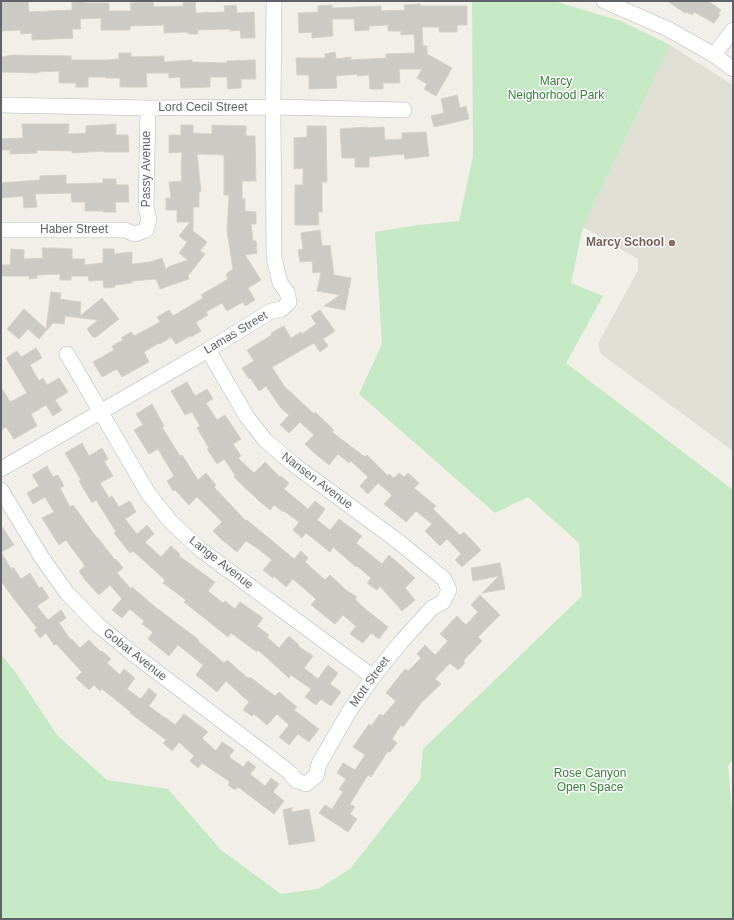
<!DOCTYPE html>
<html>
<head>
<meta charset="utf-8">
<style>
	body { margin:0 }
	#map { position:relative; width:734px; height:920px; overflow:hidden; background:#f1efe8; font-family:Arial,sans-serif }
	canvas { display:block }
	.frame { position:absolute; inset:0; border:2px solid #5f6368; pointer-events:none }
</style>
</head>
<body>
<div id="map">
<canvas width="734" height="920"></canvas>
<div class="frame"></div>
</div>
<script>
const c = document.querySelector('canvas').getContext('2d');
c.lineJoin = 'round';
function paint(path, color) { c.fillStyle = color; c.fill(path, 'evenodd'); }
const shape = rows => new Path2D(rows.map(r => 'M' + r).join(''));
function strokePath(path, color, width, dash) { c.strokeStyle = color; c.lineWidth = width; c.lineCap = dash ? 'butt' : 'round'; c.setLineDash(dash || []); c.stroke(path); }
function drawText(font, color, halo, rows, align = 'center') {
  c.font = font + ' Arial,sans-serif'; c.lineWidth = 3; c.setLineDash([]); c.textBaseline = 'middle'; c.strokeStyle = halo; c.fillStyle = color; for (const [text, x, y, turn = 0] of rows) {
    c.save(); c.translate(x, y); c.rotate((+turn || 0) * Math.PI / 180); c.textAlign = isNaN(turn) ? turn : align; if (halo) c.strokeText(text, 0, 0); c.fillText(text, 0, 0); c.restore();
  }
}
const education = shape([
	[670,45,733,85,733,451,601,354,598,344,638,270,638,259,583,227]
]);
const green = shape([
	[472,1,557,2,621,21,670,45,583,227,571,283,603,296,566,363,733,490,733,760,728,766,733,822,733,919,1,919,1,654,16,673,57,735,107,780,168,789,221,850,281,894,318,889,350,869,420,780,423,749,582,596,579,543,528,497,495,513,359,394,382,344,375,232,418,225,459,221,473,156]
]);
const building = shape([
	[28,1,29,12,72,10,72,2,85,1,85,3,109,3,109,11,131,11,130,3,153,2,154,7,183,6,183,3,195,2,196,13,225,12,224,6,236,5,237,13,254,12,255,38,241,38,240,30,230,31,230,29,198,30,198,34,188,34,188,32,164,33,164,25,130,26,130,30,101,30,101,18,80,19,81,29,72,29,73,38,32,40,32,33,21,34,20,30,1,31,1,2,28,1],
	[667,1,708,1,721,10,718,14,720,15,714,23,694,12,692,15,686,12,685,13,667,1],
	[420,4,420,6,467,6,467,25,457,25,457,32,439,32,439,27,422,27,423,46,427,46,427,54,452,68,436,96,424,89,427,84,417,78,422,69,399,69,400,83,383,83,383,89,370,89,369,75,357,76,357,74,336,76,337,88,309,89,309,75,297,75,296,58,325,58,325,54,335,52,336,59,351,57,351,60,386,58,386,54,415,53,414,34,401,35,401,31,388,31,388,25,369,26,369,30,355,31,354,19,332,19,333,36,312,38,312,32,299,33,298,13,318,12,318,6,332,5,332,8,381,6,381,11,405,10,404,5,420,4],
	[119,53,131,53,131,57,164,56,164,62,192,60,192,62,227,63,227,61,255,60,256,79,241,79,241,88,228,89,227,77,210,77,210,87,181,88,180,77,169,78,169,73,146,73,147,87,120,87,120,78,106,78,106,77,88,77,88,87,76,87,76,83,59,83,59,71,38,72,38,73,1,72,1,57,13,55,71,56,71,60,106,60,119,59,119,53],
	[457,95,460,108,466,106,469,119,434,127,431,116,444,113,441,99,457,95],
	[22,124,69,124,68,134,86,133,86,126,116,124,116,135,128,135,129,152,104,152,104,151,72,153,72,151,37,150,37,153,10,154,10,150,1,150,1,139,23,138,22,124],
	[181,125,193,125,193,133,212,134,212,125,246,126,246,136,255,136,256,181,242,181,242,199,245,199,245,211,256,212,256,224,251,224,253,241,256,241,257,253,245,255,261,280,248,288,255,300,245,306,243,302,227,311,222,303,206,312,208,315,196,322,201,331,191,337,190,336,176,344,171,337,160,344,159,343,144,352,149,362,122,377,117,369,102,377,93,362,114,350,112,346,123,340,121,338,131,332,134,336,160,322,157,317,169,310,173,316,203,298,201,295,228,279,226,274,233,269,227,231,229,195,224,195,224,155,197,154,201,191,199,192,199,207,193,207,193,231,207,242,200,251,205,254,188,276,189,279,160,289,156,279,132,281,132,283,115,285,115,287,104,288,103,280,89,281,88,276,71,276,71,280,60,280,60,274,37,275,37,278,29,279,29,276,1,276,1,265,10,265,11,249,24,250,24,259,43,258,42,248,54,248,72,249,72,259,85,259,84,265,103,263,103,249,114,249,114,254,132,252,132,264,150,262,162,258,166,270,168,267,188,260,179,253,187,242,179,236,190,222,177,222,177,210,166,210,166,198,171,198,169,182,182,181,181,169,182,152,169,153,169,135,181,135,181,125],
	[307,126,326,126,327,182,322,182,322,212,318,212,319,225,295,225,295,185,303,185,303,168,294,169,294,138,307,137,307,126],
	[367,127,367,128,384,127,385,140,402,139,402,133,426,132,429,156,405,159,404,154,369,157,369,167,355,167,355,158,342,158,340,129,367,127],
	[66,175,66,184,103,183,103,179,116,179,116,185,128,185,129,202,115,202,116,212,103,212,103,211,85,211,85,202,72,202,71,193,35,194,37,207,24,208,23,196,1,198,1,183,40,180,40,176,66,175],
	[320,230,322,246,330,245,334,275,351,278,345,310,324,306,340,295,317,291,321,272,313,273,312,261,300,262,298,250,303,249,301,233,320,230],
	[51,292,61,293,60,299,81,302,80,316,102,298,119,319,96,337,93,337,87,329,98,320,65,316,64,324,53,323,39,339,28,329,19,339,7,329,24,309,46,329,51,292],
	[320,310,335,331,323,339,328,346,320,352,314,343,272,367,284,386,314,414,315,412,334,430,332,432,365,457,367,455,388,476,389,474,394,478,399,473,404,477,408,473,419,483,414,488,436,506,433,509,460,535,464,532,481,550,462,567,455,560,461,554,447,539,440,546,425,531,432,524,416,511,406,522,384,504,392,495,378,483,368,494,360,486,368,477,351,461,349,463,338,454,329,465,313,452,305,444,314,435,300,422,289,433,280,425,289,415,280,407,266,386,259,391,250,378,249,379,242,368,254,361,247,350,272,335,271,333,284,326,291,338,301,332,302,334,316,324,311,316,320,310],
	[36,348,42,358,30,365,39,381,43,378,47,385,59,378,68,392,55,400,62,410,53,416,46,405,31,414,37,426,14,439,6,427,1,430,1,387,10,402,27,393,6,358,17,351,21,357,36,348],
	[187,382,195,396,207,389,213,399,206,403,217,420,225,415,241,439,233,444,241,456,238,458,254,473,265,462,280,477,281,476,289,483,284,489,308,509,315,501,325,509,317,520,330,530,339,519,362,536,356,543,382,564,389,555,415,578,405,588,415,600,402,611,380,586,377,590,367,583,371,578,357,566,356,567,333,547,330,552,306,533,302,538,293,530,299,522,284,511,283,512,274,505,270,510,258,500,234,477,235,475,224,459,217,464,207,449,209,448,197,428,200,426,192,412,185,415,171,391,187,382],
	[152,404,164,426,162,427,180,456,182,455,198,480,206,473,216,485,214,487,246,521,247,520,294,559,301,551,308,558,305,562,325,580,330,575,346,590,357,597,355,599,364,608,388,627,379,639,371,633,363,643,350,634,356,626,343,615,335,624,311,605,316,599,293,579,286,587,274,576,273,578,263,570,272,560,257,548,246,541,237,552,221,539,213,531,222,522,197,497,189,505,175,490,173,491,167,481,174,476,158,449,149,454,134,430,143,425,136,414,152,404],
	[82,443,89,456,102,448,108,459,104,461,113,476,100,483,109,498,112,496,119,507,130,501,136,512,125,519,137,534,147,525,154,534,145,542,161,557,171,546,180,554,179,556,215,582,208,591,223,603,225,601,235,609,240,602,263,618,257,626,269,635,267,637,279,648,289,636,299,645,298,646,313,656,304,668,318,679,328,665,338,673,330,684,341,692,331,706,321,699,316,705,305,697,311,689,291,675,289,678,258,650,257,652,231,633,228,637,184,602,186,600,163,583,165,580,133,551,130,553,114,533,116,532,96,500,92,503,79,481,81,480,65,453,82,443],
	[47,466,53,477,58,475,64,486,60,488,70,507,73,505,97,538,98,538,115,560,116,559,123,568,117,573,131,589,132,587,154,606,199,640,198,641,224,663,227,660,249,679,250,677,275,696,279,692,297,707,294,710,319,729,309,742,298,734,289,745,279,737,289,725,277,714,267,725,254,714,252,716,243,710,249,702,226,681,217,692,196,675,203,665,178,645,169,656,148,639,153,632,142,624,144,621,130,609,122,618,112,610,122,599,110,585,99,595,85,580,79,571,85,566,66,540,59,545,42,518,54,512,45,497,33,504,27,493,39,486,32,475,47,466],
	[1,525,14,545,1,552,11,569,13,567,21,579,30,573,39,588,42,587,49,598,37,606,48,620,61,610,66,618,59,623,71,640,72,639,80,648,89,640,101,652,102,651,111,659,107,663,120,675,124,669,135,678,127,689,141,699,149,688,157,695,149,706,165,718,165,717,175,725,184,714,208,732,202,738,216,751,222,742,234,750,229,757,243,767,248,761,256,767,250,774,265,786,271,778,279,784,273,792,284,801,274,814,238,787,235,790,228,785,230,782,202,763,198,768,190,761,194,756,179,742,172,751,163,743,166,740,130,713,131,712,102,689,100,691,94,685,89,690,76,678,82,672,56,644,54,645,46,633,40,638,34,630,37,628,14,599,1,581,1,525],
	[500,563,505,589,482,593,499,576,473,581,471,568,500,563],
	[480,595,500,615,478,637,482,641,463,661,465,663,458,670,450,663,435,679,441,684,422,702,403,727,401,725,392,739,397,743,390,752,388,751,371,777,368,775,350,804,355,807,350,814,357,819,348,832,319,813,325,805,332,809,343,792,339,789,346,779,337,773,343,763,355,770,365,755,353,747,369,724,371,726,380,714,383,716,396,701,386,693,405,669,408,671,421,658,417,654,425,645,435,655,448,641,440,634,457,616,466,625,478,612,471,605,480,595],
	[292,808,292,812,309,809,315,841,289,845,283,810,292,808]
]);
const minor = shape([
	[604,1,668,29,714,55,733,69],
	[714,55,733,30],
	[1,105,148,108,273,107,404,110],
	[1,230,125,230,135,234,146,230,149,219,146,208,148,108],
	[67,354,148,493,170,521,201,550,373,677],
	[1,469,208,350,271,311,282,309,289,302,287,292,280,283,274,258,273,107,274,1],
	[1,490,42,558,67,593,98,625,132,653,288,771,297,781,306,784,316,776,319,764,350,710,373,677,401,642,432,608,443,602,449,590,444,579,399,542,293,464,265,440,247,417,208,350]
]);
const markers = [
	[672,243,4,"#8d6e63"]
];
const parkNames = [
	["Marcy",556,82],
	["Neighorhood Park",556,96],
	["Rose Canyon",590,774],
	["Open Space",590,788]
];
const streetNames = [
	["Lord Cecil Street",203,108],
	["Passy Avenue",147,169,-90],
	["Haber Street",74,230],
	["Lamas Street",236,333,-31],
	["Nansen Avenue",317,481,37],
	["Lange Avenue",221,563,38],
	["Gobat Avenue",135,655,38],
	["Mott Street",370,682,-54]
];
const educationNames = [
	["Marcy School",664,243]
];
paint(education, '#e1ded6');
paint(green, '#c5e8c5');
paint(building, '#cccac5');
strokePath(building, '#d6d1c6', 1);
strokePath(minor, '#b5b8bc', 16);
strokePath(minor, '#fff', 15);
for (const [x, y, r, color] of markers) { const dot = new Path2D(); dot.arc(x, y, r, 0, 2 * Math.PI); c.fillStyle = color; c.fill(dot); strokePath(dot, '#fff', 1.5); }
drawText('12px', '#348238', '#fff', parkNames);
drawText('12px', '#5f6368', '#fff', streetNames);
drawText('bold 12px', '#785e54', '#fff', educationNames, 'right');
</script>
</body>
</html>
